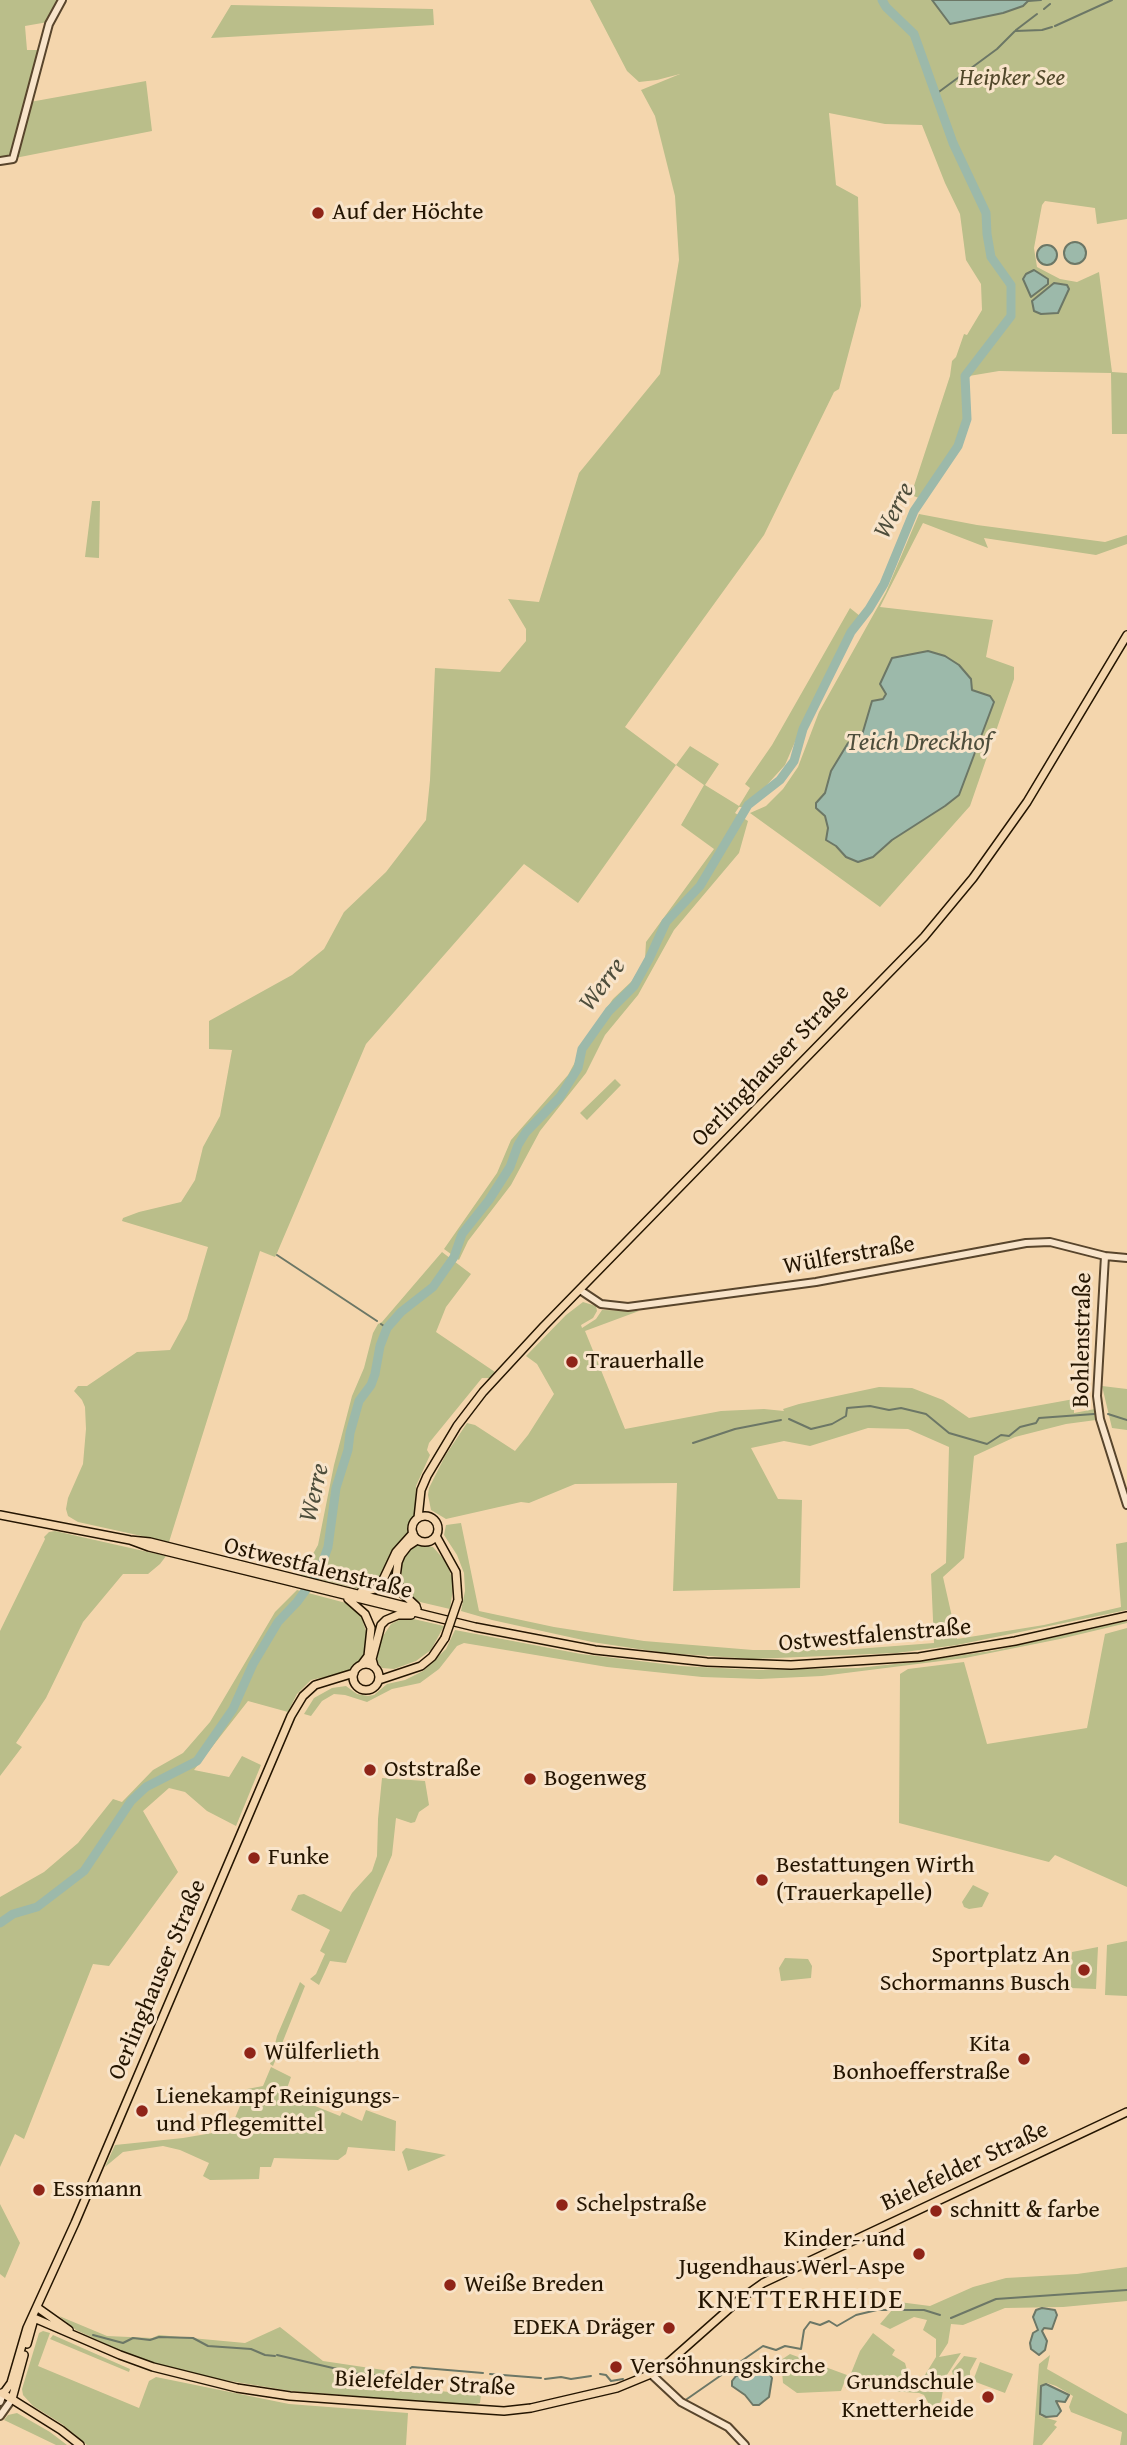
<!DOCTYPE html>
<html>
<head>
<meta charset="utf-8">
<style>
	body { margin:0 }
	canvas { display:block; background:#f4d6ad }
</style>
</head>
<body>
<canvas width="1127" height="2445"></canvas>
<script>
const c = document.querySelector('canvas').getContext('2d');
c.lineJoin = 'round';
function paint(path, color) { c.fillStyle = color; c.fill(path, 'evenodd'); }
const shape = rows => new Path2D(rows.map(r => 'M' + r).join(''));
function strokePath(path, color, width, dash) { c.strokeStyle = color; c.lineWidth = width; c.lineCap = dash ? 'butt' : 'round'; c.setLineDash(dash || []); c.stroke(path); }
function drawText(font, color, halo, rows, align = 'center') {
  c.font = font + ' "Gentium Book Plus",serif'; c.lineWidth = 6; c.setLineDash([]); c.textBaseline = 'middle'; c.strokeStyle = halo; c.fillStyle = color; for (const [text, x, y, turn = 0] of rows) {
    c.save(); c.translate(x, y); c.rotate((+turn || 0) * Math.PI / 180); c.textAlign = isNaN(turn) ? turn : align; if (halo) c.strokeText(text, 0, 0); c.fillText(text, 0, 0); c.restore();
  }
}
const green = shape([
	[0,0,60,0,48,22,25,26,27,50,39,50,12,158,0,160],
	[590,0,1127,0,1127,219,1097,224,1095,208,1045,201,1042,205,1034,248,1037,267,1060,279,1077,282,1099,272,1112,372,1127,373,1127,434,1112,434,1111,373,999,371,969,376,967,411,963,429,949,461,924,500,911,495,950,376,952,361,956,357,964,334,967,335,982,310,981,284,966,260,960,214,945,183,922,125,885,124,829,113,836,185,858,197,861,306,839,389,834,392,764,535,625,727,676,765,690,746,719,764,705,785,739,806,750,788,745,784,772,745,850,608,860,616,807,714,785,765,755,798,743,807,739,807,735,813,748,821,739,853,674,930,638,995,605,1035,586,1073,540,1131,511,1185,468,1241,459,1260,444,1249,497,1173,511,1140,568,1075,597,1022,613,999,632,981,645,959,646,942,714,849,681,825,704,785,676,765,578,903,524,864,366,1044,277,1253,275,1257,260,1251,169,1542,78,1522,68,1516,66,1509,68,1498,83,1464,86,1429,85,1407,82,1400,74,1391,78,1386,87,1386,137,1352,170,1350,187,1319,208,1247,122,1221,123,1218,139,1212,181,1202,195,1180,203,1147,220,1116,232,1050,209,1049,209,1021,292,975,324,949,344,912,386,872,426,820,430,780,435,668,500,672,526,641,526,629,508,599,539,602,579,473,660,374,679,260,675,196,655,116,641,90,680,74,657,80,639,82,627,71],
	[231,5,433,9,434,25,211,38],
	[146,81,152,131,15,158,30,102],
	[92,501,100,501,99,558,85,557],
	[919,514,977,525,1105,542,1127,535,1127,544,1096,555,984,538,988,548,923,523,880,607,993,620,986,657,1014,667,1014,679,970,806,880,907,750,813,766,806,783,789,798,767,819,712,886,592],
	[928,651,972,690,994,702,975,755,946,806,892,840,873,857,846,857,836,846,826,840,828,828,825,816,816,803,825,793,831,771,848,743,861,736,867,721,886,694,892,658],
	[615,1079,621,1085,587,1120,580,1113],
	[442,1252,471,1274,446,1307,436,1332,495,1372,490,1378,482,1378,429,1443,427,1450,430,1455,416,1486,415,1516,410,1522,408,1533,380,1580,369,1587,360,1589,301,1575,318,1545,334,1465,352,1396,364,1368,373,1333,378,1324,382,1322],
	[583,1302,596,1306,597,1311,593,1318,581,1325,582,1328,596,1319,602,1310,639,1311,585,1331,625,1429,721,1411,764,1409,784,1411,783,1409,799,1404,879,1387,912,1388,943,1400,969,1418,1074,1399,1074,1413,1095,1409,1096,1420,1066,1424,1015,1437,974,1456,964,1558,943,1577,957,1639,1044,1625,1121,1607,1116,1544,1127,1542,1127,1610,957,1645,897,1653,753,1659,665,1653,592,1642,492,1620,461,1611,465,1591,464,1573,457,1555,444,1535,446,1525,461,1523,479,1611,554,1627,644,1641,753,1650,843,1650,934,1643,931,1574,946,1563,949,1447,908,1429,868,1428,810,1446,784,1441,751,1448,778,1499,802,1500,800,1588,673,1591,677,1483,575,1484,529,1503,521,1502,446,1519,431,1510,428,1495,429,1488,445,1456,467,1423,475,1425,515,1451,528,1435,554,1394,537,1364,526,1356,566,1315],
	[1102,1386,1127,1389,1127,1430,1112,1428],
	[55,1531,166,1556,160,1564,148,1574,123,1574,83,1622,46,1698,16,1743,22,1747,0,1776,0,1631,45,1539,44,1537,49,1532],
	[417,1544,433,1547,447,1563,452,1578,453,1589,450,1609,420,1602,412,1598,402,1585,401,1563,406,1553],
	[297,1590,346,1603,360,1613,367,1634,364,1657,348,1672,311,1680,297,1694,288,1712,248,1701,194,1770,229,1777,242,1756,261,1765,236,1826,207,1811,185,1792,169,1788,143,1811,178,1872,109,1966,93,1964,24,2139,15,2134,0,2167,0,1897,44,1872,78,1843,113,1799,122,1802,153,1770,183,1753,210,1722,275,1612],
	[405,1617,444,1626,431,1650,416,1661,394,1669,382,1668,376,1660,376,1655,381,1639,391,1624],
	[1127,1621,1127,1623,1060,1639,965,1658,822,1676,760,1679,702,1677,607,1667,464,1643,457,1646,439,1669,420,1683,392,1689,367,1702,345,1695,334,1694,322,1701,311,1716,304,1714,314,1698,332,1688,346,1686,357,1694,368,1696,374,1695,387,1684,405,1680,423,1671,446,1649,455,1630,581,1654,681,1666,757,1670,858,1668,923,1661,997,1650],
	[1127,1628,1127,1887,1055,1855,1049,1862,899,1823,900,1674,908,1669,964,1662,987,1744,1087,1728,1105,1634],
	[382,1778,425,1781,429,1805,419,1812,415,1822,411,1823,396,1818,392,1855,346,1963,330,1961,319,1985,310,1979,316,1974,325,1954,320,1951,330,1930,291,1910,298,1895,304,1894,341,1912,352,1893,372,1871,377,1856,378,1819],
	[973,1885,989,1893,982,1907,969,1909,964,1907,962,1902],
	[1127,1941,1127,1996,1105,1995,1107,1945],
	[1098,1947,1096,1989,1070,1988,1072,1952],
	[785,1958,808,1959,812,1966,811,1978,781,1981,779,1968],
	[300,1982,305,1986,273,2066,270,2064,277,2036],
	[271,2067,291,2077,285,2094,340,2116,342,2112,362,2121,366,2110,396,2121,395,2151,348,2147,346,2154,338,2160,274,2158,271,2167,260,2167,259,2179,210,2180,203,2176,209,2163,180,2150,163,2146,123,2152,105,2167,115,2145,183,2138,230,2130,247,2089,263,2086],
	[406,2148,446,2155,408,2171,402,2152],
	[0,2204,20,2243,5,2278,0,2274],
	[1127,2267,1127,2301,1063,2307,1005,2308,963,2325,951,2324,948,2343,939,2357,961,2353,945,2378,941,2402,931,2408,924,2395,919,2393,845,2388,860,2351,873,2333,895,2350,892,2355,905,2363,911,2384,920,2383,936,2357,936,2339,923,2330,927,2320,914,2317,890,2329,880,2324,899,2302,930,2306,973,2287,1006,2278,1077,2274],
	[59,2316,107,2336,152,2338,159,2335,245,2343,280,2327,323,2361,397,2372,397,2387,481,2395,480,2403,473,2405,291,2391,205,2377,143,2361,76,2330],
	[43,2331,50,2333,38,2366,139,2408,149,2381,156,2377,289,2404,408,2413,406,2445,87,2445,62,2424,33,2406,23,2395,22,2389,39,2333],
	[53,2335,130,2369,129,2372,50,2339],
	[790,2354,847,2375,841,2391,797,2393,783,2383,781,2360],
	[1050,2355,1047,2369,1127,2414,1127,2445,1120,2445,1122,2432,1071,2412,1069,2407,1073,2396,1056,2386,1047,2383,1043,2386,1040,2416,1057,2421,1054,2425,1057,2427,1042,2445,1033,2445,1039,2364],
	[964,2356,977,2358,970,2371,970,2389,954,2381,952,2371],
	[980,2362,1013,2374,1005,2393,973,2381],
	[17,2413,50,2432,67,2445,56,2445,4,2420,8,2415]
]);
const water = shape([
	[932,0,1041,0,1028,1,1023,6,1003,13,950,24,932,0],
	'1064 253a11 11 0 1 1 22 0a11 11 0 1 1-22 0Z',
	'1037 255a10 10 0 1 1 20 0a10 10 0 1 1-20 0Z',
	[1034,270,1048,279,1048,284,1031,297,1023,279,1026,274,1034,270],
	[1054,283,1067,285,1069,289,1058,313,1041,314,1034,311,1032,301,1054,283],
	[928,651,945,656,959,665,971,679,972,690,990,696,994,702,959,795,945,806,892,840,873,857,858,862,846,857,836,846,826,840,828,828,825,816,816,808,816,803,825,793,831,771,848,743,862,735,872,701,883,699,886,694,880,684,892,658,928,651],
	[1042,2308,1055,2310,1057,2315,1052,2329,1044,2328,1042,2331,1047,2341,1045,2350,1039,2355,1031,2349,1030,2343,1033,2333,1038,2330,1033,2317,1036,2310,1042,2308],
	[757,2369,768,2372,772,2378,769,2397,759,2405,753,2405,745,2395,732,2386,732,2381,736,2376,757,2369],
	[1046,2384,1069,2395,1065,2402,1056,2401,1061,2411,1057,2416,1046,2417,1040,2414,1041,2386,1046,2384]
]);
const stream = shape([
	[1044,9,1050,4],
	[1055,26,1112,0],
	[1016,30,1037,14],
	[936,94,997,49,1015,31,1042,30,1052,27],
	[277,1255,377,1321],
	[381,1324,387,1328],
	[1108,1414,1127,1420],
	[789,1419,811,1429,832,1424,846,1416,847,1408,870,1406,889,1410,901,1408,926,1414,949,1433,987,1444,1001,1435,1009,1436,1020,1427,1036,1423,1039,1418,1094,1414],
	[693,1443,735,1429,781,1420],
	[951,2318,996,2299,1127,2290],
	[93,2335,123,2343,133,2338,150,2340,159,2337,193,2338,208,2346,251,2349,265,2355,275,2356],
	[277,2355,363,2375,395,2376],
	[490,2374,541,2378],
	[600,2374,606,2375,611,2381,623,2379],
	[401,2375,412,2367,483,2373],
	[545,2379,561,2377,571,2379,591,2376],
	[687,2399,763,2346,776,2350,785,2346,801,2349,804,2330,810,2322,820,2325,829,2321,837,2326,856,2315,877,2310,924,2310,940,2315]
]);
const river = shape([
	[0,1923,13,1914,37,1907,84,1871,131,1801,146,1787,197,1761,233,1709,253,1664,278,1622,297,1602,319,1572,328,1547,336,1488,348,1450,350,1433,359,1401,371,1385,375,1374,380,1346,387,1328,401,1312,433,1287,454,1257,462,1234,489,1200,510,1167,518,1145,526,1132,560,1097,578,1068,582,1049,609,1011,634,986,649,959,666,922,700,886,748,805,780,780,794,761,803,729,851,632,869,609,884,584,914,511,958,446,967,419,965,376,1011,316,1011,285,991,257,987,234,986,213,953,143,914,34,886,7,882,0]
]);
const minor = shape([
	[0,161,13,159,49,24,62,0],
	[1105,1256,1097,1396,1100,1419,1127,1505],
	[580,1290,601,1304,628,1307,816,1282,1026,1243,1050,1242,1105,1256,1127,1258],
	[651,2374,681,2402,728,2427,745,2445],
	[0,2402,3,2394],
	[0,2416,12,2399]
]);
const major = shape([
	[0,1515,130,1540,150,1542,417,1609],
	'412 1529a13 13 0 1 1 26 0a13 13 0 1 1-26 0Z',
	[418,1518,421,1490,427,1476,457,1426,483,1392,544,1326,924,937,973,878,1027,802,1127,635],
	[436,1536,456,1572,458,1600],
	[130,1540,149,1547,475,1627,595,1650,707,1662,791,1665,919,1657,1015,1641,1127,1616],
	[361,1592,375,1589,381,1584,396,1552,413,1533],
	[348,1599,365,1614,371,1628,368,1656,362,1664],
	[416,1606,401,1592,396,1577,398,1562,401,1555,408,1546,417,1540],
	'353 1677a13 13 0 1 1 26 0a13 13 0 1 1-26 0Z',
	[374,1666,372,1659,381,1625,386,1620,398,1615,411,1615],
	[379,1680,421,1666,432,1657,445,1638],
	[38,2308,69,2330],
	[34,2318,120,2355,153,2367,237,2388,290,2396,415,2405,504,2411,531,2408,617,2388,651,2374,669,2362,739,2300,763,2283,1127,2112],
	[27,2344,34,2319],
	[2,2393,61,2430,80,2445],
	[3,2394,11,2383,27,2328,75,2223,291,1716,303,1696,315,1685,354,1673],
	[12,2399,24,2355]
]);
const majorBridge = shape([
	[445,1638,458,1600]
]);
const markers = [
	[318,213,7,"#8f2418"],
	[572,1362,7,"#8f2418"],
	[370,1770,7,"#8f2418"],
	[530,1779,7,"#8f2418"],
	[254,1858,7,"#8f2418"],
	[762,1880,7,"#8f2418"],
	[1084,1970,7,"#8f2418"],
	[250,2053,7,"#8f2418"],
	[1024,2059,7,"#8f2418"],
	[142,2111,7,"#8f2418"],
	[39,2190,7,"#8f2418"],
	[562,2205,7,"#8f2418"],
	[936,2211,7,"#8f2418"],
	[919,2254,7,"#8f2418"],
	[450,2285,7,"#8f2418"],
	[669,2328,7,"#8f2418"],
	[616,2367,7,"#8f2418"],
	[988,2397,7,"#8f2418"]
];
const parkNames = [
	["Heipker See",1012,79]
];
const poiNames = [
	["Auf der Höchte",332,213],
	["Trauerhalle",586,1362],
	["Oststraße",384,1770],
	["Bogenweg",544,1779],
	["Funke",268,1858],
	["Bestattungen Wirth",776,1866],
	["(Trauerkapelle)",776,1894],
	["Sportplatz An",1070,1956,"right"],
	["Schormanns Busch",1070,1984,"right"],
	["Kita",1010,2045,"right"],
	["Bonhoefferstraße",1010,2073,"right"],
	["Wülferlieth",264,2053],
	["Lienekampf Reinigungs-",156,2097],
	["und Pflegemittel",156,2125],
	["Essmann",53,2190],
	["Schelpstraße",576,2205],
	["schnitt & farbe",950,2211],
	["Kinder- und",905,2240,"right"],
	["Jugendhaus Werl-Aspe",905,2268,"right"],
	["Weiße Breden",464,2285],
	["EDEKA Dräger",655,2328,"right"],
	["Versöhnungskirche",630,2367],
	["Grundschule",974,2383,"right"],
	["Knetterheide",974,2411,"right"]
];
const streetNames = [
	["Oerlinghauser Straße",771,1066,-46],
	["Wülferstraße",849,1256,-10],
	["Bohlenstraße",1083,1340,-89],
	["Ostwestfalenstraße",318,1569,14],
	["Ostwestfalenstraße",875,1636,-5],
	["Oerlinghauser Straße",158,1980,-67],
	["Bielefelder Straße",965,2167,-25],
	["Bielefelder Straße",425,2384,3]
];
const waterNames = [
	["Werre",895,511,-63],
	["Teich Dreckhof",919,743],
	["Werre",603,985,-53],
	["Werre",315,1493,-77]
];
const quarterNames = [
	["KNETTERHEIDE",801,2301]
];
paint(green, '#babe8a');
paint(water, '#9cb9aa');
strokePath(water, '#6c7766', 2);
strokePath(stream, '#6c7766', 2);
strokePath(river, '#9cb9aa', 9);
strokePath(minor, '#58452c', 10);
strokePath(major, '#241501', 10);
strokePath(minor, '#f8e4ca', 6);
strokePath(major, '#f4d6ad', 7);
strokePath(majorBridge, '#241501', 10, []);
strokePath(majorBridge, '#f4d6ad', 7);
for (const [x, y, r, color] of markers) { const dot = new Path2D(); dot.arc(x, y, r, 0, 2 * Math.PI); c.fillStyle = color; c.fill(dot); strokePath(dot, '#f8e4ca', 2.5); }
drawText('italic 24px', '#51482a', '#f8e4ca', parkNames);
drawText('24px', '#241501', '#f8e4ca', poiNames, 'left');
drawText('24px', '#241501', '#f8e4ca', streetNames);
drawText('italic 26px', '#4e4e3c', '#f8e4ca', waterNames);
c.letterSpacing = '2px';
drawText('28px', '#241501', '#f8e4ca', quarterNames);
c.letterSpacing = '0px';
</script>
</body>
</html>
